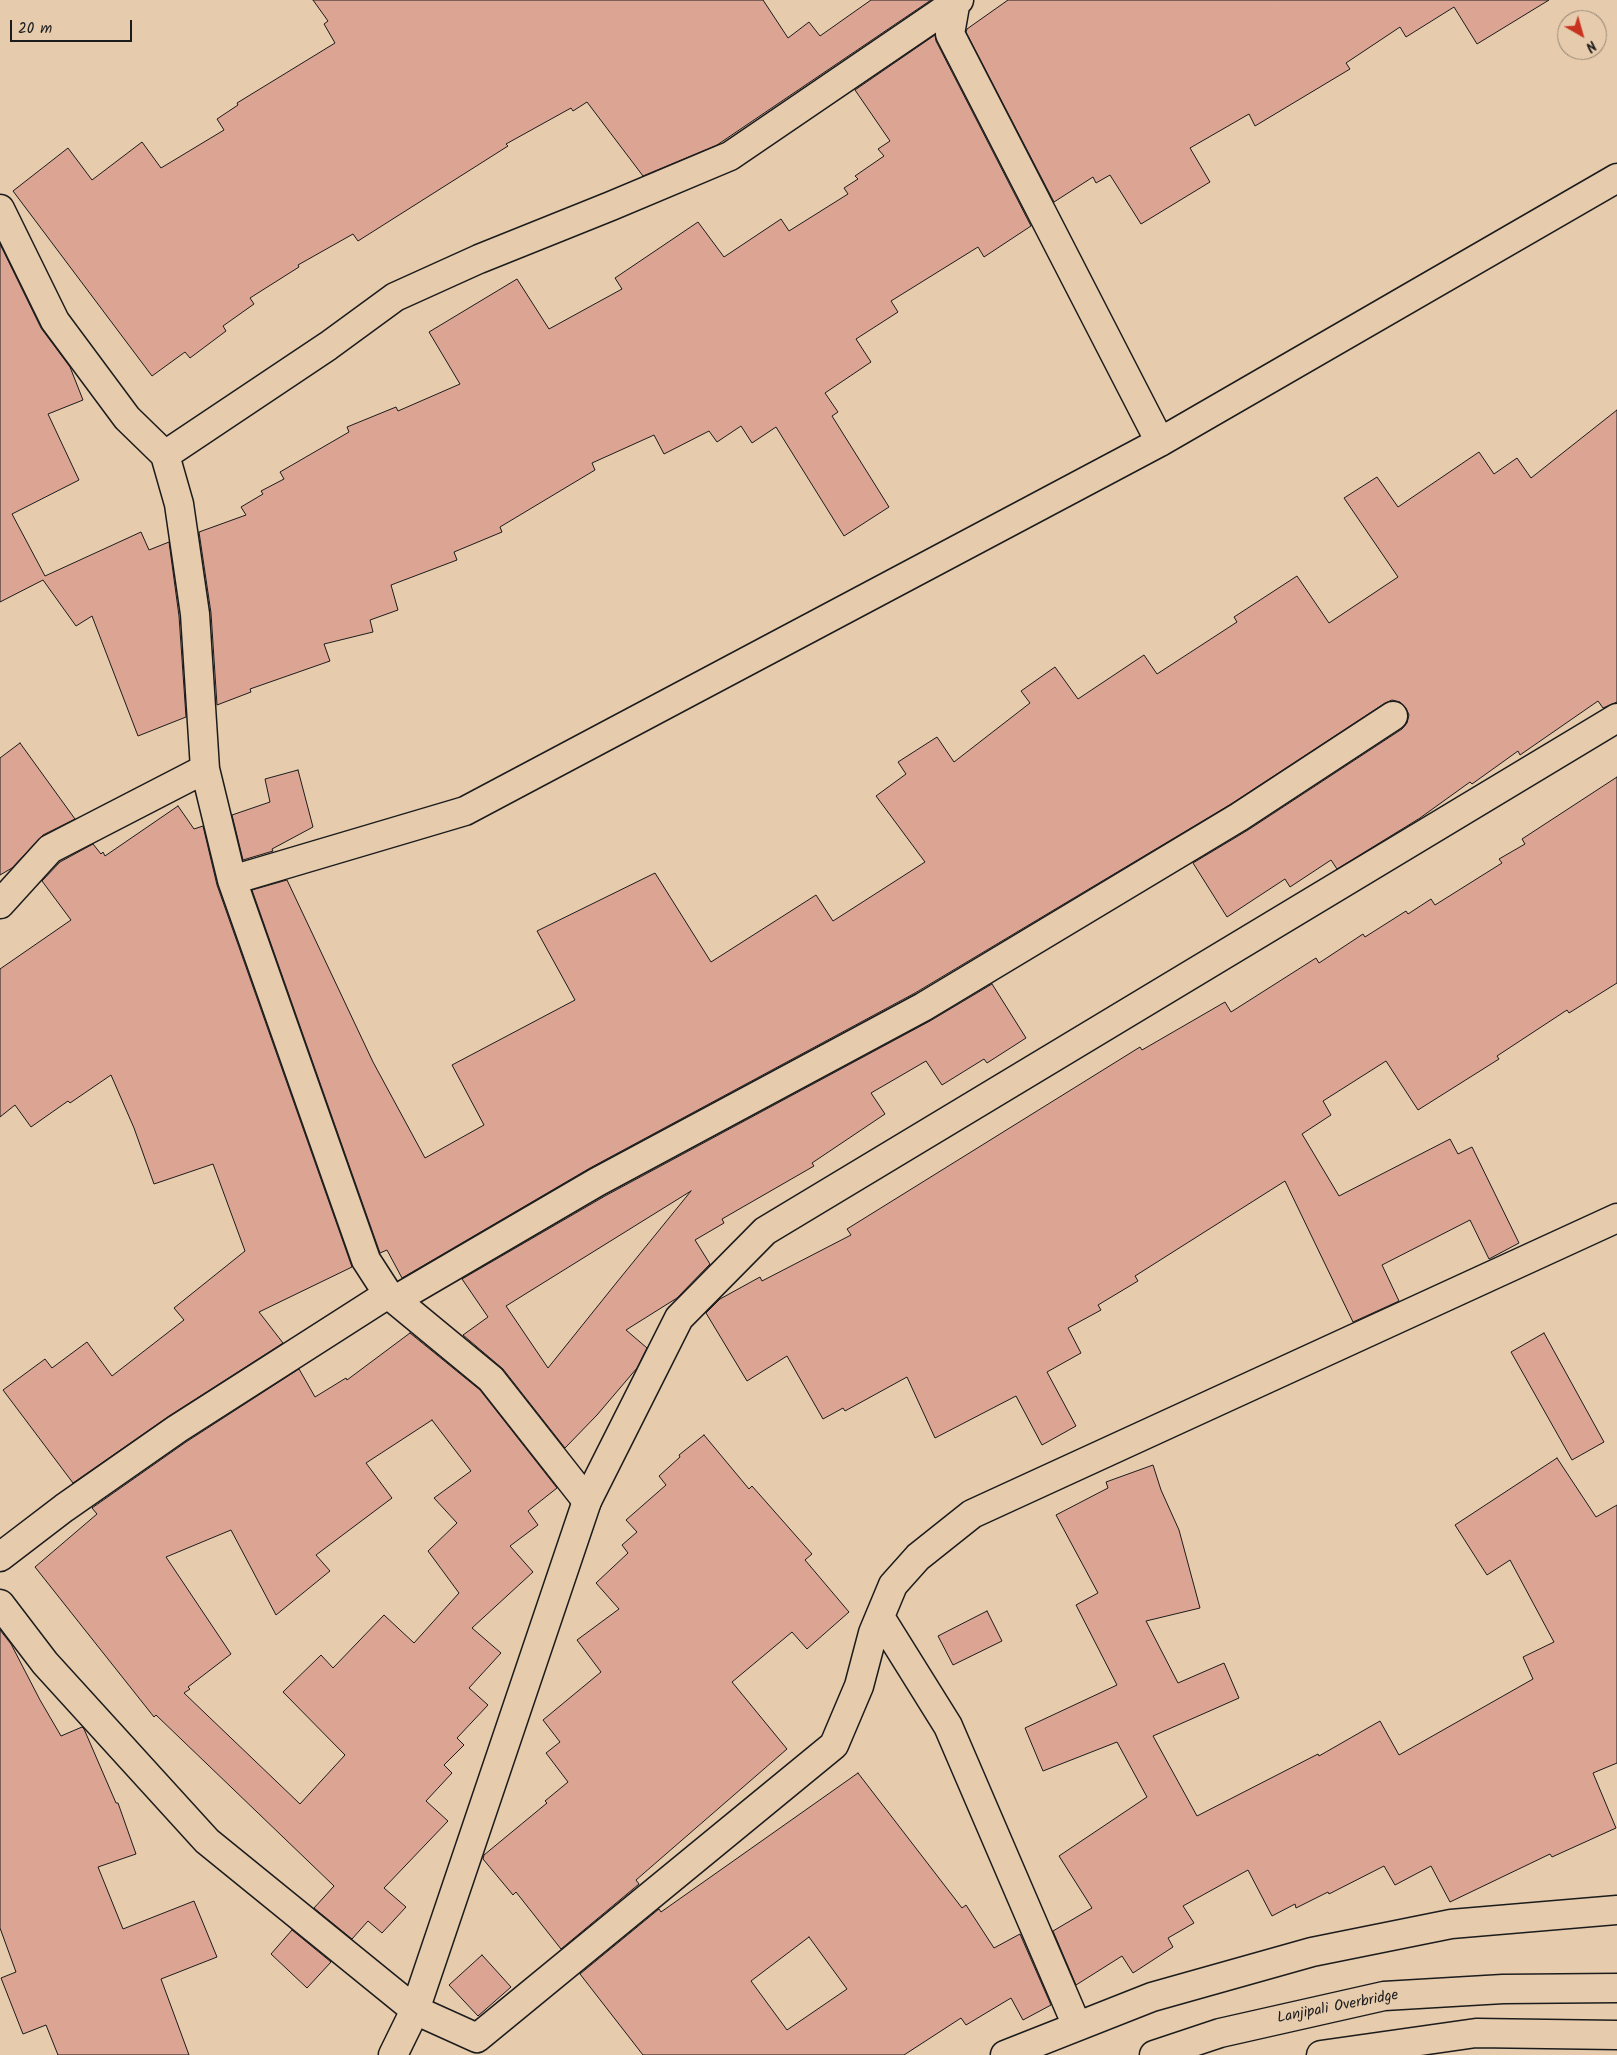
<!DOCTYPE html>
<html>
<head>
<meta charset="utf-8">
<style>
	body { margin:0 }
	#map { position:relative; width:1617px; height:2055px; overflow:hidden; background:#e6cbad; font-family:Kalam,sans-serif }
	canvas { display:block }
	.north { position:absolute; left:1557px; top:10px; width:50px; height:50px; box-sizing:border-box; background:#e6cbad; border:1px solid #958573; border-radius:50%; rotate:142deg; font-size:14px; font-weight:700; line-height:20px; text-align:center; color:#1c1c1c }
	.north::after { content:''; display:block; margin:auto; width:18px; height:22px; background:#c8321e; clip-path:polygon(50% 0,100% 100%,50% 72%,0 100%) }
	.scale { position:absolute; left:10px; top:20px; width:122px; height:22px; box-sizing:border-box; border:2px solid #1c1c1c; border-top:0; padding-left:6px; font-size:15px; line-height:18px; white-space:nowrap; color:#1c1c1c; -webkit-text-stroke:4px #e6cbad; paint-order:stroke }
</style>
</head>
<body>
<div id="map">
<canvas width="1617" height="2055"></canvas>
<div class="north">N</div>
<div class="scale">20 m</div>
</div>
<script>
const c = document.querySelector('canvas').getContext('2d');
c.lineJoin = 'round';
function paint(path, color) { c.fillStyle = color; c.fill(path, 'evenodd'); }
const shape = rows => new Path2D(rows.map(r => 'M' + r).join(''));
function strokePath(path, color, width, dash) { c.strokeStyle = color; c.lineWidth = width; c.lineCap = dash ? 'butt' : 'round'; c.setLineDash(dash || []); c.stroke(path); }
function drawText(font, color, halo, rows, align = 'center') {
  c.font = font + ' Kalam,sans-serif'; c.lineWidth = 4; c.setLineDash([]); c.textBaseline = 'middle'; c.strokeStyle = halo; c.fillStyle = color; for (const [text, x, y, turn = 0] of rows) {
    c.save(); c.translate(x, y); c.rotate((+turn || 0) * Math.PI / 180); c.textAlign = isNaN(turn) ? turn : align; if (halo) c.strokeText(text, 0, 0); c.fillText(text, 0, 0); c.restore();
  }
}
const building = shape([
	[313,0,763,0,788,38,809,22,820,36,871,0,931,0,717,145,643,176,587,102,573,111,571,108,506,144,508,146,358,241,353,234,298,265,299,267,250,298,254,304,223,326,226,331,190,358,185,352,152,376,13,191,68,148,92,180,142,142,161,168,224,130,217,119,238,105,237,103,335,43,324,24,328,21,313,0],
	[1008,0,1549,0,1477,44,1454,7,1406,37,1400,27,1346,63,1350,69,1255,126,1249,114,1190,148,1210,182,1141,224,1110,175,1096,183,1093,177,1054,202,966,32,967,29,1008,0],
	[935,35,936,41,1031,226,984,257,978,247,891,301,898,312,856,339,871,362,825,393,838,412,832,416,889,507,844,536,776,427,752,443,741,426,717,442,709,431,664,454,654,435,592,463,595,470,500,527,502,532,454,552,457,560,391,585,398,610,370,620,373,632,324,644,330,661,250,689,251,692,217,705,211,613,199,532,246,515,241,507,263,494,261,491,284,479,280,472,349,432,347,427,396,407,398,411,460,384,429,332,517,279,549,329,622,289,615,278,698,222,724,257,781,219,789,231,848,194,844,188,858,179,855,176,884,156,878,149,890,141,855,90,935,35],
	[0,244,41,328,70,367,83,400,48,414,79,480,12,514,45,576,141,532,149,550,169,542,179,616,186,717,138,736,92,616,76,626,43,580,0,602,0,244],
	[1617,410,1617,702,1603,708,1598,701,1520,755,1518,751,1472,784,1470,782,1420,818,1337,869,1331,860,1290,887,1285,879,1227,917,1193,863,1248,830,1402,729,1407,723,1409,715,1406,708,1400,702,1392,700,1385,703,1231,804,915,993,590,1168,402,1278,387,1250,380,1253,252,890,287,880,373,1062,425,1158,484,1125,452,1065,575,1000,537,931,655,873,711,962,816,895,833,921,925,862,876,796,906,774,898,762,937,737,954,762,1030,703,1021,691,1055,667,1078,699,1144,655,1157,674,1237,622,1234,617,1297,576,1329,623,1398,577,1344,498,1377,477,1398,507,1479,452,1494,474,1517,458,1531,478,1617,410],
	[20,743,75,819,43,835,12,868,0,875,0,758,20,743],
	[298,770,313,827,272,849,273,851,243,860,232,815,270,802,265,779,298,770],
	[1617,777,1617,983,1569,1013,1567,1010,1497,1056,1499,1059,1418,1110,1386,1061,1323,1101,1331,1115,1302,1134,1339,1196,1450,1139,1458,1154,1472,1147,1519,1243,1489,1259,1470,1220,1382,1265,1399,1301,1353,1322,1285,1181,1135,1276,1138,1281,1098,1305,1101,1310,1068,1328,1081,1353,1047,1372,1076,1426,1042,1445,1016,1396,935,1438,907,1377,845,1411,843,1408,823,1419,787,1356,747,1381,706,1313,720,1299,760,1277,762,1281,851,1235,847,1229,1140,1047,1142,1050,1225,1002,1231,1012,1316,958,1319,963,1363,934,1365,937,1406,911,1408,914,1431,899,1435,905,1502,863,1499,859,1525,844,1522,839,1617,777],
	[178,806,194,829,203,826,217,885,352,1267,259,1312,283,1343,169,1416,73,1483,3,1390,45,1359,52,1368,87,1342,112,1376,184,1320,174,1308,245,1251,213,1164,154,1184,134,1128,111,1075,70,1103,68,1101,31,1127,15,1105,0,1117,0,969,71,920,42,881,60,862,93,844,101,854,103,852,105,856,178,806],
	[992,984,1026,1038,987,1063,984,1059,942,1085,926,1061,871,1093,885,1114,812,1163,814,1166,722,1219,724,1223,695,1240,710,1264,677,1298,626,1330,647,1348,637,1368,597,1415,565,1448,503,1369,463,1335,488,1317,462,1279,605,1196,930,1021,992,984],
	[691,1191,617,1282,548,1368,506,1306,691,1191],
	[410,1333,480,1390,557,1488,528,1511,538,1525,510,1546,533,1572,472,1628,501,1653,469,1688,488,1705,457,1738,464,1745,444,1765,452,1773,426,1801,448,1821,384,1888,406,1907,382,1933,368,1921,352,1939,314,1908,334,1886,156,1715,154,1717,35,1567,97,1514,92,1508,186,1442,299,1369,315,1397,346,1378,347,1380,410,1333],
	[432,1420,471,1471,434,1498,457,1523,428,1551,459,1593,414,1643,384,1615,333,1668,321,1655,283,1692,345,1755,300,1804,184,1693,190,1689,188,1687,231,1654,166,1557,231,1530,276,1615,330,1571,316,1555,392,1498,366,1463,432,1420],
	[1544,1333,1604,1442,1572,1460,1511,1352,1544,1333],
	[704,1435,749,1489,752,1486,812,1554,805,1560,849,1612,807,1649,792,1632,732,1682,787,1749,636,1880,639,1884,561,1949,516,1892,513,1895,483,1859,484,1855,547,1803,545,1801,568,1782,546,1753,560,1742,543,1720,601,1672,577,1640,619,1609,596,1583,628,1553,622,1545,637,1532,626,1520,666,1485,659,1476,680,1457,679,1455,704,1435],
	[1557,1458,1596,1517,1617,1505,1617,1763,1593,1773,1616,1828,1552,1857,1550,1854,1450,1902,1431,1866,1395,1885,1384,1866,1329,1894,1328,1892,1296,1908,1295,1904,1272,1916,1248,1870,1183,1906,1194,1923,1168,1938,1173,1947,1133,1973,1122,1956,1076,1985,1053,1931,1092,1908,1059,1856,1147,1797,1117,1742,1043,1771,1025,1728,1117,1685,1076,1605,1098,1593,1056,1515,1108,1488,1106,1482,1153,1465,1161,1490,1179,1530,1200,1608,1146,1621,1178,1683,1224,1663,1239,1698,1153,1736,1197,1816,1318,1754,1319,1756,1380,1721,1399,1755,1533,1679,1523,1657,1554,1642,1510,1560,1487,1575,1455,1525,1557,1458],
	[987,1611,1002,1641,953,1665,938,1636,987,1611],
	[0,1630,11,1644,40,1700,61,1736,82,1727,84,1729,116,1803,118,1803,136,1854,98,1867,123,1929,194,1901,217,1957,161,1979,189,2055,58,2055,46,2025,23,2034,1,1978,16,1972,0,1928,0,1630],
	[858,1773,962,1908,966,1905,994,1948,1020,1934,1051,2005,1023,2020,1011,1998,966,2025,961,2018,904,2055,643,2055,580,1974,659,1909,661,1912,858,1773],
	[809,1937,847,1989,787,2030,751,1981,809,1937],
	[292,1930,331,1962,307,1988,271,1954,292,1930],
	[482,1955,511,1987,478,2016,449,1985,482,1955]
]);
const street = shape([
	[956,0,950,34,1160,442],
	[0,209,55,321,127,418,165,455,179,504,195,614,205,769,232,880,366,1260,388,1294,491,1379,587,1501],
	[165,455,328,346,395,297,479,259,611,206,730,156,959,0],
	[232,880,465,811,1160,442,1617,178],
	[0,904,50,849,205,769],
	[395,1300,597,1182,923,1007,1239,817,1393,716],
	[0,1557,64,1508,177,1429,388,1294],
	[880,1617,948,1726,1077,2026],
	[415,2010,477,2038,834,1745,859,1686,873,1633,893,1585,918,1557,972,1514,1617,1218],
	[1005,2055,1152,1997,1312,1952,1451,1924,1617,1910],
	[1321,2055,1476,2033,1617,2035]
]);
const secondary = shape([
	[0,1604,45,1663,207,1841,415,2010],
	[393,2055,415,2010,587,1501,679,1318,765,1231,1617,718],
	[1154,2055,1220,2033,1384,1996,1503,1989,1617,1988]
]);
const streetNames = [
	["Lanjipali Overbridge",1338,2008,-11]
];
paint(building, '#dba493');
strokePath(building, '#1c1c1c', 1);
strokePath(street, '#1c1c1c', 31);
strokePath(secondary, '#1c1c1c', 31);
strokePath(street, '#e6cbad', 28);
strokePath(secondary, '#e6cbad', 28);
drawText('15px', '#1c1c1c', '#e6cbad', streetNames);
</script>
</body>
</html>
